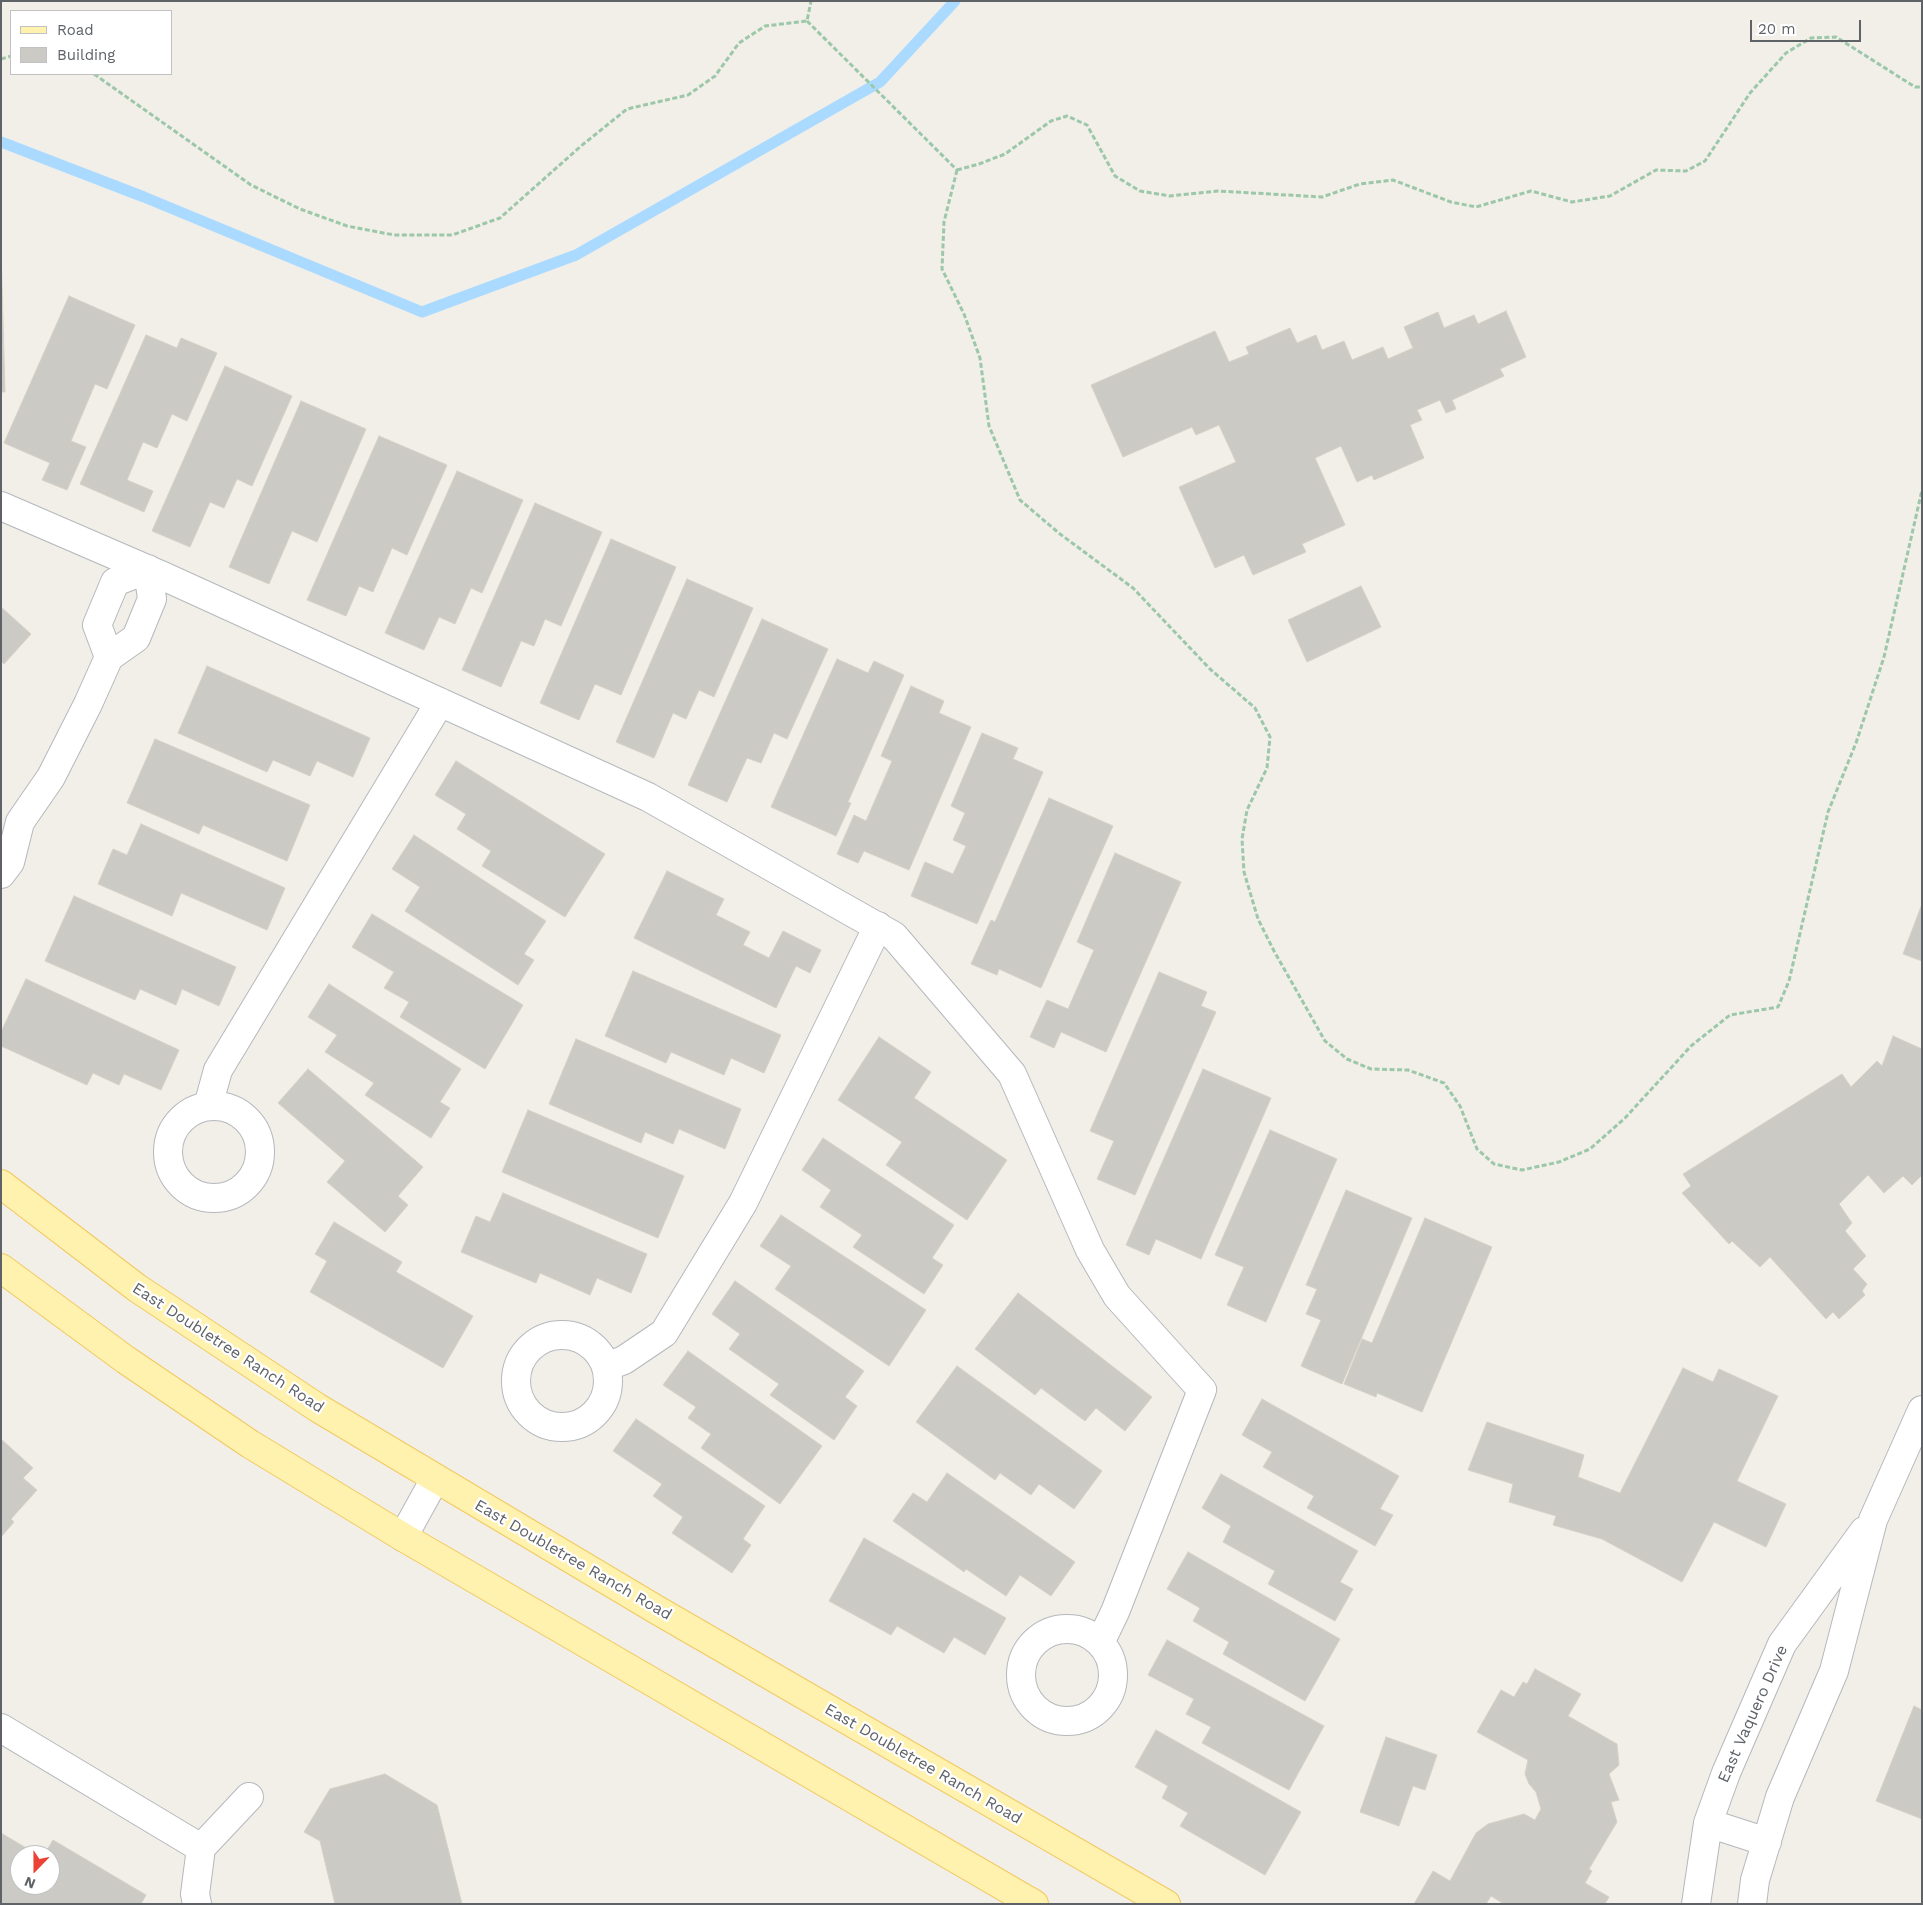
<!DOCTYPE html>
<html>
<head>
<meta charset="utf-8">
<style>
	body { margin:0 }
	#map { position:relative; width:1923px; height:1905px; overflow:hidden; background:#f1efe8; font-family:"Work Sans",sans-serif }
	canvas { display:block }
	.frame { position:absolute; inset:0; border:2px solid #5f6368; pointer-events:none }
	.legend { position:absolute; left:10px; top:10px; width:162px; height:65px; box-sizing:border-box; background:#fff; border:1px solid #bfc1c3; margin:0; padding:6px 9px; list-style:none; font-size:15px; color:#5f6368 }
	.legend li { display:flex; align-items:center; gap:10px; height:25px }
	.legend b { width:25px; border:1px solid #bfc1c3 }
	.north { position:absolute; left:10px; top:1845px; width:50px; height:50px; box-sizing:border-box; background:#fff; border:1px solid #bfc1c3; border-radius:50%; rotate:202deg; font-size:14px; font-weight:700; line-height:20px; text-align:center; color:#5f6368 }
	.north::after { content:''; display:block; margin:auto; width:18px; height:22px; background:#ea4335; clip-path:polygon(50% 0,100% 100%,50% 72%,0 100%) }
	.scale { position:absolute; left:1750px; top:20px; width:111px; height:22px; box-sizing:border-box; border:2px solid #5f6368; border-top:0; padding-left:6px; font-size:15px; line-height:18px; white-space:nowrap; color:#5f6368; -webkit-text-stroke:4px #fff; paint-order:stroke }
</style>
</head>
<body>
<div id="map">
<canvas width="1923" height="1905"></canvas>
<div class="frame"></div>
<ul class="legend">
<li><b style="height:6px;background:#fff2af"></b>Road</li>
<li><b style="height:14px;background:#cccac5"></b>Building</li>
</ul>
<div class="north">N</div>
<div class="scale">20 m</div>
</div>
<script>
const c = document.querySelector('canvas').getContext('2d');
c.lineJoin = 'round';
const shape = rows => new Path2D(rows.map(r => 'M' + r).join(''));
function strokePath(path, color, width, dash) { c.strokeStyle = color; c.lineWidth = width; c.lineCap = dash ? 'butt' : 'round'; c.setLineDash(dash || []); c.stroke(path); }
function paint(path, color) { c.fillStyle = color; c.fill(path, 'evenodd'); }
function drawText(font, color, halo, rows, align = 'center') {
  c.font = font + ' "Work Sans",sans-serif'; c.lineWidth = 4.5; c.setLineDash([]); c.textBaseline = 'middle'; c.strokeStyle = halo; c.fillStyle = color; for (const [text, x, y, turn = 0] of rows) {
    c.save(); c.translate(x, y); c.rotate((+turn || 0) * Math.PI / 180); c.textAlign = isNaN(turn) ? turn : align; if (halo) c.strokeText(text, 0, 0); c.fillText(text, 0, 0); c.restore();
  }
}
const stream = shape([
	[1,142,144,197,422,312,576,255,880,82,955,1]
]);
const building = shape([
	[1,249,5,392,1,392,1,249],
	[69,296,135,325,107,389,95,384,71,441,86,447,67,490,42,480,50,463,4,443,69,296],
	[1506,311,1526,357,1500,369,1504,376,1452,400,1456,409,1446,413,1440,400,1417,410,1422,420,1410,425,1424,458,1374,480,1372,475,1357,482,1341,446,1315,458,1345,525,1302,544,1306,552,1253,575,1244,555,1215,568,1179,487,1236,462,1219,425,1196,435,1192,427,1123,457,1091,385,1215,331,1229,362,1249,354,1246,347,1290,328,1297,343,1316,335,1322,350,1344,341,1352,360,1383,347,1388,359,1413,348,1404,327,1438,312,1444,328,1474,315,1478,324,1506,311],
	[146,335,177,348,181,338,217,353,187,421,172,414,157,448,143,442,127,480,153,491,144,512,80,484,146,335],
	[225,366,292,396,252,486,237,479,224,508,210,502,190,547,152,531,225,366],
	[301,401,366,429,317,542,292,531,269,584,229,567,301,401],
	[379,436,447,465,407,555,392,548,373,592,359,586,346,616,307,600,379,436],
	[457,471,523,500,482,593,471,588,455,624,439,617,424,650,385,633,457,471],
	[535,503,602,532,561,626,545,619,534,646,521,641,501,687,462,670,535,503],
	[611,539,676,567,621,695,595,684,579,720,540,703,611,539],
	[687,579,753,608,714,697,699,690,686,719,673,713,654,758,616,742,687,579],
	[1361,586,1381,627,1307,662,1288,620,1361,586],
	[1,607,31,634,4,664,1,661,1,607],
	[762,619,828,649,787,739,774,733,761,763,747,758,727,802,688,785,762,619],
	[837,659,868,673,874,661,904,675,848,802,851,803,836,836,771,807,837,659],
	[207,666,370,738,353,777,317,761,310,776,273,760,267,772,178,733,207,666],
	[911,686,944,701,939,713,971,727,909,870,864,851,858,863,837,854,854,815,866,821,892,761,881,756,911,686],
	[982,733,1018,748,1013,759,1043,772,977,924,911,896,925,862,953,874,966,846,953,840,965,813,951,806,982,733],
	[155,739,310,805,287,861,203,825,199,834,127,803,155,739],
	[456,761,605,854,565,917,482,866,491,851,457,829,466,814,435,795,456,761],
	[1049,798,1113,826,1041,988,999,969,997,975,971,964,991,920,995,922,1049,798],
	[141,824,285,888,267,930,181,893,172,916,98,884,113,849,127,855,141,824],
	[414,835,546,921,524,954,534,960,518,985,405,911,420,887,392,869,414,835],
	[1115,853,1181,882,1106,1052,1061,1032,1054,1048,1030,1037,1047,1000,1068,1009,1094,950,1077,942,1115,853],
	[667,871,724,899,716,915,750,932,743,945,769,958,783,931,821,950,810,973,796,966,776,1008,634,938,667,871],
	[74,896,236,967,219,1006,182,989,176,1005,140,989,135,1000,45,961,74,896],
	[1922,904,1922,961,1903,954,1922,904],
	[372,914,523,1005,485,1069,400,1017,409,1002,384,988,394,972,352,947,372,914],
	[633,971,781,1035,764,1073,731,1058,724,1075,671,1052,666,1063,605,1036,633,971],
	[1159,972,1207,992,1201,1006,1216,1012,1135,1195,1097,1179,1114,1141,1090,1131,1159,972],
	[26,979,179,1050,161,1090,124,1074,119,1085,93,1073,87,1085,1,1046,1,1032,26,979],
	[329,984,461,1069,440,1102,450,1108,431,1138,365,1095,374,1083,325,1052,337,1035,308,1017,329,984],
	[1893,1036,1922,1049,1922,1175,1912,1185,1903,1176,1884,1193,1868,1175,1839,1204,1852,1223,1845,1231,1866,1256,1853,1269,1867,1284,1862,1291,1865,1295,1839,1319,1833,1312,1826,1319,1770,1257,1760,1267,1732,1241,1729,1244,1682,1193,1691,1186,1683,1174,1842,1074,1851,1087,1877,1061,1882,1066,1893,1036],
	[879,1037,931,1072,914,1098,1007,1160,967,1220,886,1165,902,1142,838,1100,879,1037],
	[576,1039,741,1109,725,1149,679,1129,673,1144,645,1132,641,1143,549,1104,576,1039],
	[308,1069,423,1167,398,1196,408,1205,385,1232,327,1182,345,1161,278,1103,308,1069],
	[1203,1069,1271,1098,1201,1259,1156,1239,1149,1255,1126,1245,1203,1069],
	[528,1110,684,1176,658,1238,502,1172,528,1110],
	[1270,1130,1337,1159,1266,1322,1227,1305,1244,1267,1215,1255,1270,1130],
	[823,1138,954,1225,932,1258,943,1265,924,1294,853,1247,862,1235,820,1207,831,1190,802,1170,823,1138],
	[1346,1190,1412,1218,1342,1384,1301,1366,1321,1320,1306,1314,1317,1289,1306,1285,1346,1190],
	[503,1193,647,1254,631,1293,597,1278,590,1295,540,1273,536,1283,461,1252,476,1216,490,1222,503,1193],
	[781,1215,926,1310,889,1366,775,1289,791,1266,760,1246,781,1215],
	[1425,1218,1492,1247,1422,1412,1377,1393,1376,1397,1344,1384,1362,1339,1372,1343,1425,1218],
	[334,1222,402,1262,396,1272,473,1316,443,1368,310,1292,327,1261,315,1254,334,1222],
	[735,1281,864,1371,845,1397,857,1406,834,1440,770,1395,779,1384,729,1349,740,1334,712,1314,735,1281],
	[1018,1293,1152,1397,1125,1431,1096,1408,1085,1421,1041,1388,1035,1395,975,1349,1018,1293],
	[688,1351,822,1446,780,1504,701,1448,711,1434,688,1418,696,1407,663,1385,688,1351],
	[957,1366,1102,1471,1074,1509,1039,1484,1031,1495,1000,1473,995,1480,916,1422,957,1366],
	[1683,1368,1713,1382,1719,1369,1778,1396,1737,1481,1786,1504,1766,1547,1714,1522,1682,1582,1602,1539,1553,1525,1556,1516,1509,1502,1513,1484,1468,1470,1487,1422,1584,1455,1578,1477,1620,1493,1683,1368],
	[1262,1399,1399,1476,1380,1509,1393,1515,1375,1546,1307,1508,1314,1496,1263,1467,1272,1452,1242,1435,1262,1399],
	[636,1419,765,1506,743,1539,751,1545,732,1573,672,1533,683,1517,653,1496,662,1484,613,1451,636,1419],
	[1,1439,33,1468,23,1478,37,1490,11,1519,14,1522,1,1537,1,1439],
	[947,1473,1075,1562,1051,1596,1020,1575,1006,1596,966,1569,964,1572,893,1521,913,1493,927,1502,947,1473],
	[1221,1474,1358,1551,1340,1582,1353,1589,1335,1621,1268,1584,1275,1571,1223,1542,1231,1526,1202,1508,1221,1474],
	[864,1538,1006,1618,985,1655,954,1637,944,1653,897,1626,891,1635,829,1601,864,1538],
	[1188,1552,1340,1639,1305,1701,1223,1654,1229,1642,1193,1621,1200,1608,1167,1589,1188,1552],
	[1167,1640,1324,1726,1289,1790,1202,1743,1211,1727,1186,1714,1194,1699,1148,1675,1167,1640],
	[1535,1669,1581,1694,1568,1716,1617,1744,1619,1765,1609,1774,1619,1800,1611,1802,1617,1822,1589,1869,1592,1871,1585,1883,1609,1897,1605,1904,1504,1904,1491,1896,1486,1904,1414,1904,1433,1871,1450,1881,1476,1833,1488,1824,1524,1814,1535,1820,1541,1809,1536,1792,1529,1784,1525,1774,1528,1760,1477,1732,1501,1690,1514,1697,1523,1682,1527,1684,1535,1669],
	[1914,1706,1922,1710,1922,1819,1876,1801,1914,1706],
	[1156,1730,1301,1812,1265,1875,1180,1826,1188,1813,1162,1798,1168,1786,1135,1767,1156,1730],
	[1386,1737,1437,1755,1425,1790,1413,1786,1399,1826,1360,1812,1386,1737],
	[385,1774,437,1805,462,1904,335,1904,320,1841,304,1832,330,1789,385,1774],
	[1,1833,38,1855,20,1855,20,1885,50,1885,50,1855,44,1855,53,1840,146,1895,141,1904,1,1904,1,1833]
]);
const path = shape([
	[807,21,957,170],
	[1,59,11,56],
	[94,74,251,185,300,209,347,226,394,235,452,235,500,218,581,146,627,109,688,95,715,76,739,43,765,26,807,21,811,1],
	[957,170,944,222,942,269,964,314,980,358,989,426,1020,500,1060,534,1133,588,1210,669,1255,708,1270,737,1267,768,1247,810,1242,839,1244,872,1258,919,1274,951,1325,1041,1347,1059,1371,1069,1408,1070,1444,1083,1460,1106,1477,1149,1494,1164,1522,1170,1559,1162,1590,1149,1625,1118,1691,1046,1730,1015,1778,1007,1789,981,1828,812,1856,743,1884,657,1922,490],
	[957,170,979,164,1005,154,1051,121,1067,116,1087,125,1115,176,1140,191,1170,196,1218,191,1322,197,1360,184,1393,180,1451,202,1476,207,1531,191,1572,202,1610,196,1656,170,1686,171,1705,161,1750,93,1786,53,1811,38,1836,37,1915,87,1922,87]
]);
const minor = shape([
	[1,506,163,576,648,797,894,936,1012,1074,1090,1250,1117,1296,1202,1390,1115,1612,1100,1643],
	[1,874,10,862,20,822,51,777,88,704,109,657,136,638,152,599,148,569,115,582,97,625,109,657],
	[208,1106,218,1070,440,702],
	'168 1152a46 46 0 1 1 92 0a46 46 0 1 1-92 0Z',
	'516 1381a46 46 0 1 1 92 0a46 46 0 1 1-92 0Z',
	[606,1367,624,1360,664,1333,743,1203,878,926],
	[403,1537,435,1479],
	'1021 1675a46 46 0 1 1 92 0a46 46 0 1 1-92 0Z',
	[1,1728,201,1848,249,1797],
	[1708,1823,1767,1842],
	[197,1904,195,1894,201,1848],
	[1696,1904,1708,1823,1726,1773,1782,1644,1864,1531],
	[1752,1904,1755,1880,1780,1797,1834,1671,1873,1520,1922,1410]
]);
const major = shape([
	[1,1184,137,1288,318,1408,657,1610,1166,1904],
	[1,1268,126,1360,250,1444,403,1537,1034,1904]
]);
const streetNames = [
	["East Doubletree Ranch Road",228,1348,33],
	["East Doubletree Ranch Road",573,1560,30],
	["East Vaquero Drive",1753,1714,-66],
	["East Doubletree Ranch Road",923,1764,30]
];
strokePath(stream, '#aadaff', 11);
paint(building, '#cccac5');
strokePath(building, '#d6d1c6', 1);
strokePath(minor, '#b5b8bc', 30);
strokePath(major, '#f2c960', 30);
strokePath(path, '#9cc7a9', 3, [5, 2.5]);
strokePath(minor, '#fff', 28);
strokePath(major, '#fff2af', 28);
drawText('16px', '#5f6368', '#fff', streetNames);
</script>
</body>
</html>
